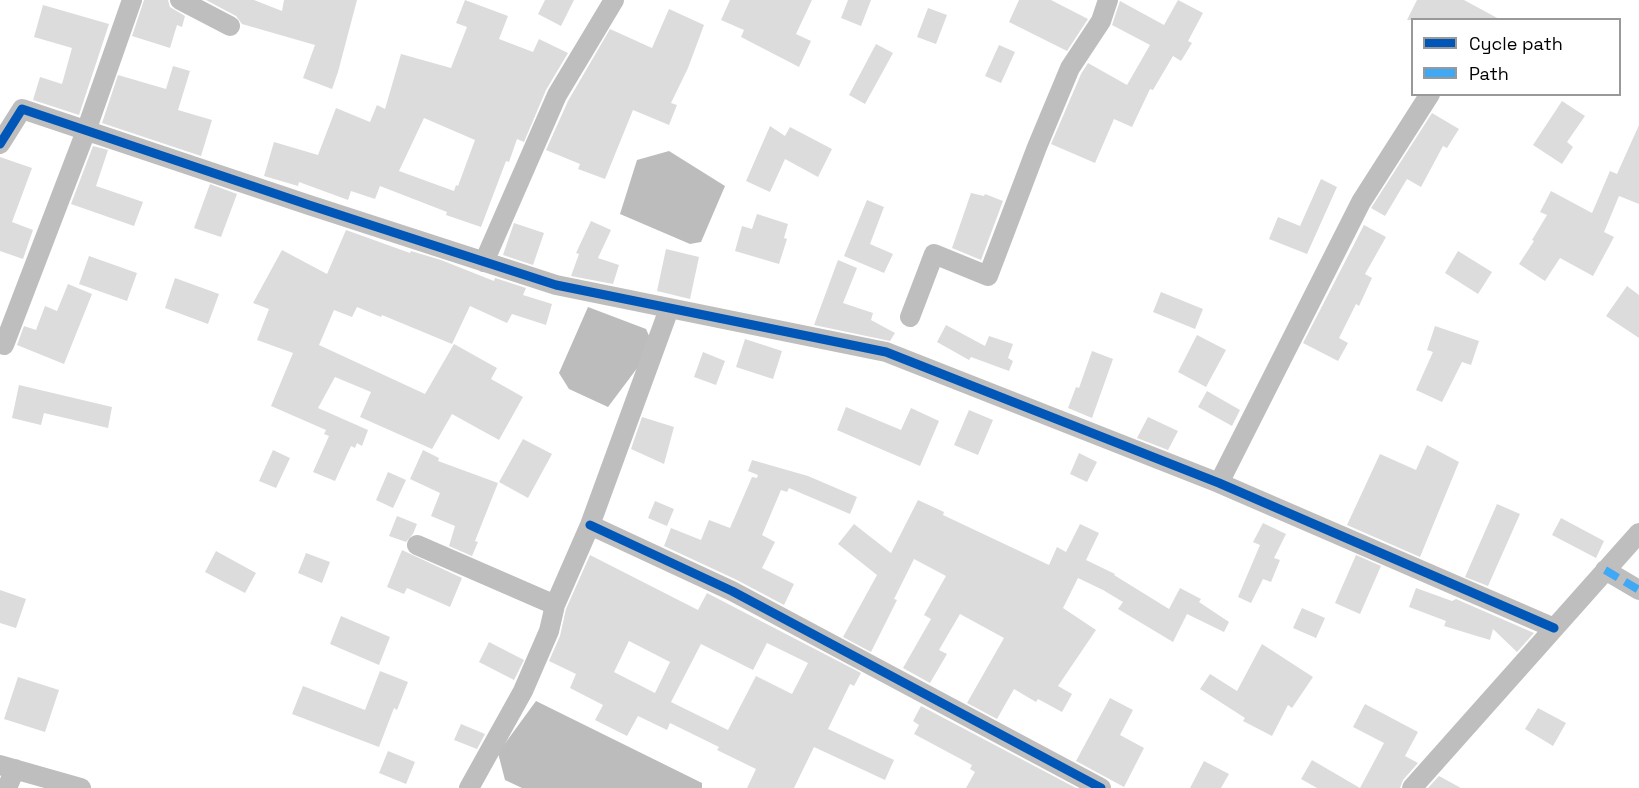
<!DOCTYPE html>
<html>
<head>
<meta charset="utf-8">
<style>
	body { margin:0 }
	#map { position:relative; width:1639px; height:788px; overflow:hidden; background:#fff; font-family:"Space Grotesk",sans-serif }
	canvas { display:block }
	.legend { position:absolute; left:1411px; top:18px; width:210px; height:78px; box-sizing:border-box; background:#fff; border:2px solid #999; margin:0; padding:8px 10px; list-style:none; font-size:18px; color:#000 }
	.legend li { display:flex; align-items:center; gap:12px; height:30px }
	.legend b { width:30px; border:2px solid #999 }
</style>
</head>
<body>
<div id="map">
<canvas width="1639" height="788"></canvas>
<ul class="legend">
<li><b style="height:8px;background:#0057b8"></b>Cycle path</li>
<li><b style="height:8px;background:#3fa9f5"></b>Path</li>
</ul>
</div>
<script>
const c = document.querySelector('canvas').getContext('2d');
c.lineJoin = 'round';
function paint(path, color) { c.fillStyle = color; c.fill(path, 'evenodd'); }
const shape = rows => new Path2D(rows.map(r => 'M' + r).join(''));
function strokePath(path, color, width, dash) { c.strokeStyle = color; c.lineWidth = width; c.lineCap = dash ? 'butt' : 'round'; c.setLineDash(dash || []); c.stroke(path); }
const water = shape([
	[669,151,725,186,701,242,690,244,620,214,637,160],
	[588,307,646,329,650,338,638,367,608,407,569,389,559,373],
	[536,701,702,783,702,788,522,788,505,780,498,753]
]);
const building = shape([
	[144,0,168,0,170,7,185,16,182,27,177,25,170,48,132,36],
	[206,0,254,0,282,11,284,0,357,0,338,72,332,89,303,78,315,45,242,24,236,16],
	[465,0,508,16,499,39,533,52,539,39,568,53,546,90,524,142,517,139,509,162,506,161,481,227,446,215,447,212,380,186,375,199,351,191,348,200,299,182,298,186,264,176,274,142,318,155,336,108,370,122,377,105,385,109,401,54,451,68,467,27,456,23],
	[424,118,475,140,458,186,456,185,454,191,399,171],
	[545,0,574,0,561,26,538,14],
	[730,0,812,0,796,34,811,41,799,67,741,37,744,30,721,20],
	[848,0,871,0,861,26,841,18],
	[1019,0,1051,0,1088,19,1067,51,1009,22],
	[1178,0,1203,13,1188,41,1192,43,1181,61,1173,56,1153,90,1150,89,1132,127,1114,119,1095,163,1051,144,1081,74,1088,63,1127,85,1150,45,1112,25,1120,1,1164,25],
	[1417,0,1464,0,1501,20,1407,20],
	[43,5,109,24,79,115,33,100,40,77,62,84,72,48,34,37],
	[928,8,947,15,936,44,917,37],
	[669,9,704,25,688,68,671,103,677,105,669,125,633,110,605,179,578,169,580,164,546,150,568,101,610,29,652,48],
	[876,44,893,53,865,104,849,95],
	[999,45,1015,52,1001,83,985,76],
	[173,66,190,71,178,110,212,120,201,156,102,123,118,75,166,89],
	[1562,101,1585,116,1567,142,1573,147,1562,164,1533,145],
	[1432,113,1459,129,1447,148,1443,146,1421,187,1407,179,1385,216,1371,208],
	[1639,125,1639,204,1619,196,1604,232,1614,237,1593,276,1560,258,1545,281,1519,264,1534,241,1532,240,1547,215,1540,212,1551,191,1592,213,1610,171,1617,174],
	[770,126,785,136,790,127,832,149,818,177,785,159,770,192,746,181],
	[93,146,108,150,96,186,143,202,134,226,71,204],
	[0,157,32,168,12,222,33,230,23,259,0,251],
	[1321,179,1337,187,1307,254,1269,239,1278,217,1300,226],
	[210,184,237,194,221,237,194,228],
	[971,193,984,196,985,194,1003,201,981,260,952,248],
	[867,200,884,207,870,244,893,254,884,273,844,256],
	[757,214,788,224,784,238,787,239,779,264,735,251,742,226,752,229],
	[591,221,611,230,598,258,619,265,613,284,571,276,579,254,576,253],
	[514,223,544,233,533,265,503,255],
	[1364,225,1386,237,1365,274,1372,278,1359,306,1356,304,1339,338,1348,343,1338,361,1303,343],
	[346,230,410,253,411,251,441,260,494,281,495,278,526,288,523,295,552,304,546,325,512,314,507,323,470,306,452,344,382,315,381,317,357,307,352,317,334,310,319,345,425,394,454,344,497,368,491,379,523,397,499,440,452,414,432,449,360,417,371,392,335,377,318,408,368,430,362,446,357,443,355,448,351,446,335,481,313,472,329,436,324,434,326,430,271,406,293,353,257,340,269,309,253,303,282,250,327,274],
	[666,249,699,257,690,299,657,291],
	[1458,251,1492,272,1478,294,1445,273],
	[89,256,137,273,127,301,79,284],
	[838,260,857,268,843,303,873,313,871,320,895,333,890,341,814,325],
	[175,278,219,294,208,324,165,308],
	[68,284,92,294,64,364,17,345,24,326,36,330,45,306,57,311],
	[1627,286,1639,295,1639,338,1606,316],
	[1161,292,1203,309,1195,329,1153,312],
	[946,325,985,346,989,336,1013,344,1008,358,1013,361,1009,371,971,357,969,360,937,342],
	[1435,326,1479,341,1471,365,1462,362,1442,402,1416,390,1433,352,1427,350],
	[1197,335,1226,350,1206,387,1178,372],
	[745,339,782,351,773,379,736,367],
	[1092,351,1113,359,1092,418,1068,408,1076,387,1079,388],
	[703,352,725,361,716,385,694,377],
	[19,385,112,407,108,428,44,413,41,425,12,418],
	[1207,391,1240,410,1232,426,1198,407],
	[846,407,901,430,911,408,939,421,920,466,837,430],
	[969,410,993,420,978,455,954,445],
	[642,417,674,427,664,464,631,449],
	[1148,417,1178,431,1168,450,1137,438],
	[523,439,552,454,528,498,499,482],
	[1427,445,1459,462,1420,557,1347,525,1380,454,1416,470],
	[273,450,290,458,276,488,259,481],
	[423,450,439,458,438,461,498,483,475,541,478,542,472,556,449,546,455,526,431,516,440,493,410,479],
	[1079,453,1097,462,1087,482,1070,474],
	[752,460,808,476,857,497,850,514,789,488,787,492,781,490,762,535,775,542,762,568,794,584,784,605,737,580,664,546,671,528,701,540,709,520,730,528,752,477,757,478,758,475,748,471],
	[388,472,406,480,393,508,376,500],
	[918,500,944,512,943,515,1049,565,1057,547,1066,552,1080,524,1099,533,1086,560,1115,574,1114,575,1169,609,1180,588,1201,599,1199,602,1229,622,1224,632,1187,614,1173,642,1118,609,1123,602,1103,590,1078,578,1063,608,1096,630,1058,686,1072,694,1062,712,1038,699,1036,702,1014,689,997,719,967,703,1004,638,960,614,939,650,947,654,930,683,903,668,931,619,924,615,946,576,914,559,894,599,897,600,871,652,843,637,877,575,838,544,854,524,891,553],
	[655,501,674,509,667,526,648,518],
	[1497,504,1520,514,1488,586,1465,577],
	[397,516,417,524,413,534,406,542,389,536],
	[1561,518,1604,541,1596,558,1552,535],
	[1263,523,1286,534,1274,558,1280,560,1271,582,1263,579,1251,603,1238,597,1260,545,1253,542],
	[402,550,462,578,450,607,407,588,404,594,387,587],
	[216,551,256,573,245,593,205,572],
	[306,553,330,562,322,583,298,573],
	[590,555,698,610,707,593,861,673,854,686,850,684,828,729,894,760,885,780,814,747,794,788,747,788,756,769,717,750,719,747,670,723,667,730,638,716,627,736,595,720,603,705,570,688,576,674,549,661,560,636,566,609],
	[629,641,670,662,655,693,614,672],
	[767,643,808,663,792,694,756,676,728,730,671,702,701,644,753,670],
	[1356,555,1381,566,1360,614,1335,603],
	[1416,588,1452,601,1456,599,1534,633,1517,652,1493,629,1490,640,1444,626,1446,621,1409,607],
	[0,590,26,599,16,628,0,623],
	[1302,608,1325,618,1316,638,1293,628],
	[341,616,390,637,379,665,330,644],
	[489,642,524,660,514,680,479,662],
	[1262,644,1313,677,1292,708,1288,705,1272,736,1243,721,1245,718,1200,689,1210,674,1237,691],
	[380,671,408,682,397,710,394,708,379,747,292,714,303,686,365,710],
	[18,677,59,690,45,732,4,719],
	[1110,698,1133,710,1120,735,1144,748,1124,787,1076,761],
	[1365,704,1418,732,1405,756,1418,763,1403,780,1400,788,1360,788,1384,743,1353,727],
	[921,706,1076,788,966,788,975,772,970,769,972,765,914,734,919,725,913,721],
	[1538,708,1566,723,1553,746,1525,729],
	[461,724,485,734,477,749,454,740],
	[388,751,415,762,406,784,379,773],
	[1312,760,1360,788,1317,788,1301,779],
	[1204,761,1229,774,1221,788,1190,788],
	[1439,776,1461,788,1428,788]
]);
const minor = shape([
	[180,0,230,26],
	[0,144,22,109,309,205,556,285,886,352,1219,483,1554,628],
	[484,262,557,95,614,0],
	[910,317,934,254,988,276,1037,147,1070,68,1101,21,1108,0],
	[4,345,86,131,132,0],
	[1219,483,1361,202,1430,94],
	[590,525,732,591,1101,788],
	[417,545,555,605],
	[1605,570,1639,590],
	[0,765,81,788],
	[7,788,15,769],
	[469,788,523,691,549,631,555,605,590,525,669,309],
	[1412,788,1639,533]
]);
const quiet = shape([
	[1605,570,1639,590]
]);
const cycleway = shape([
	[0,144,22,109,309,205,556,285,886,352,1219,483,1554,628],
	[590,525,732,591,1101,788]
]);
paint(water, '#bcbcbc');
paint(building, '#dcdcdc');
strokePath(minor, '#bebebe', 20);
strokePath(quiet, '#3fa9f5', 8, [15, 8]);
strokePath(cycleway, '#0057b8', 9);
</script>
</body>
</html>
